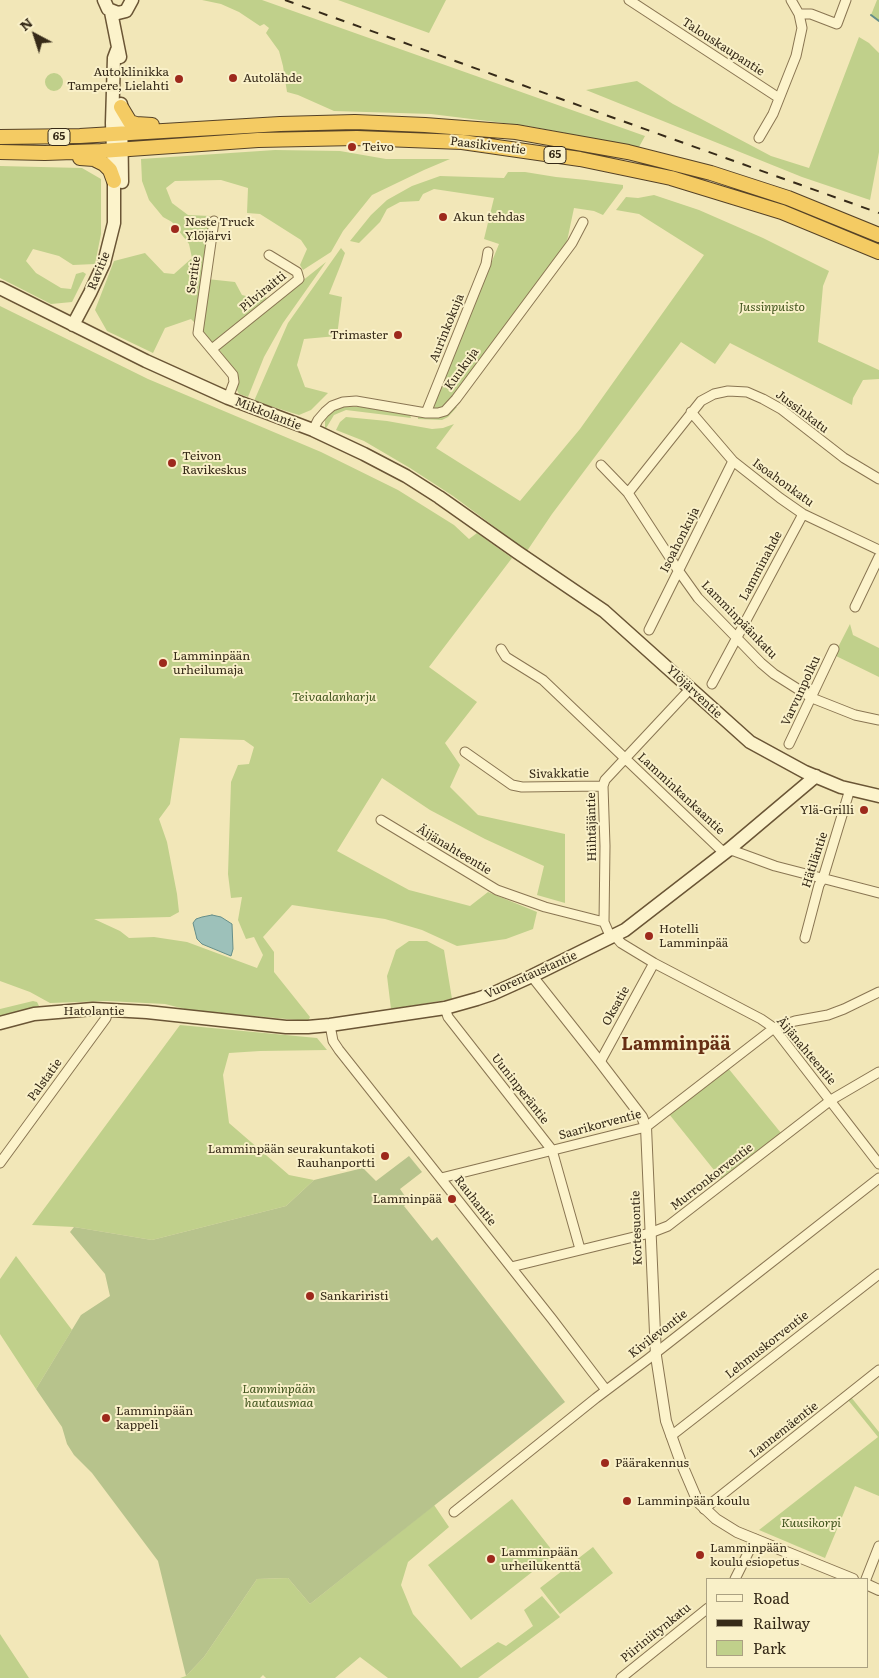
<!DOCTYPE html>
<html>
<head>
<meta charset="utf-8">
<style>
	body { margin:0 }
	#map { position:relative; width:879px; height:1678px; overflow:hidden; background:#f2e7b8; font-family:Literata,serif }
	canvas { display:block }
	.legend { position:absolute; left:706px; top:1578px; width:162px; height:90px; box-sizing:border-box; background:#f9f0c8; border:1px solid #aba182; margin:0; padding:6px 9px; list-style:none; font-size:15px; color:#362a18 }
	.legend li { display:flex; align-items:center; gap:10px; height:25px }
	.legend b { width:25px; border:1px solid #aba182 }
	.north { position:absolute; left:10px; top:10px; width:50px; height:50px; -webkit-text-stroke:4px #f9f0c8; paint-order:stroke; rotate:320deg; font-size:14px; font-weight:700; line-height:20px; text-align:center; color:#362a18 }
	.north::after { content:''; display:block; margin:auto; width:18px; height:22px; background:#362a18; clip-path:polygon(50% 0,100% 100%,50% 72%,0 100%) }
</style>
</head>
<body>
<div id="map">
<canvas width="879" height="1678"></canvas>
<ul class="legend">
<li><b style="height:6px;background:#fcf3cb"></b>Road</li>
<li><b style="height:6px;background:#362a18"></b>Railway</li>
<li><b style="height:14px;background:#c0d08b"></b>Park</li>
</ul>
<div class="north">N</div>
</div>
<script>
const c = document.querySelector('canvas').getContext('2d');
c.lineJoin = 'round';
function paint(path, color) { c.fillStyle = color; c.fill(path, 'evenodd'); }
const shape = rows => new Path2D(rows.map(r => 'M' + r).join(''));
function strokePath(path, color, width, dash) { c.strokeStyle = color; c.lineWidth = width; c.lineCap = dash ? 'butt' : 'round'; c.setLineDash(dash || []); c.stroke(path); }
function drawText(font, color, halo, rows, align = 'center') {
  c.font = font + ' Literata,serif'; c.lineWidth = 4; c.setLineDash([]); c.textBaseline = 'middle'; c.strokeStyle = halo; c.fillStyle = color; for (const [text, x, y, turn = 0] of rows) {
    c.save(); c.translate(x, y); c.rotate((+turn || 0) * Math.PI / 180); c.textAlign = isNaN(turn) ? turn : align; if (halo) c.strokeText(text, 0, 0); c.fillText(text, 0, 0); c.restore();
  }
}
const green = shape([
	[202,0,262,0,645,136,639,147,528,126,431,114,334,111,298,95,287,92,283,66,279,51,266,33,269,28,264,24,260,26,239,12,221,4],
	[338,0,446,0,429,33],
	[877,0,879,0,879,21,871,15],
	[859,37,869,43,879,53,879,152,870,200,802,177,586,90,637,81,673,104,771,156,809,168],
	'45 82a9 9 0 1 1 18 0a9 9 0 1 1-18 0Z',
	[275,150,340,151,386,159,450,159,424,170,372,195,343,231,331,252,303,270,300,265,307,249,301,240,260,214,247,213,248,188,221,180,175,181,166,188,172,203,188,215,210,216,212,226,197,325,191,319,165,328,153,353,107,331,95,310,114,261,145,253,164,273,174,274,192,258,189,244,172,222,163,217,149,200,142,181,141,159],
	[0,166,82,168,101,179,101,234,95,264,73,265,59,256,33,249,26,261,36,273,61,288,71,289,76,274,83,272,86,274,72,302,51,304,0,278],
	[508,172,525,172,556,177,586,180,623,185,623,188,603,215,594,211,574,208,566,246,458,391,442,408,437,409,432,408,499,244,484,239,494,198,434,189,423,194,419,201,400,202,387,209,380,222,359,243,350,241,371,215,387,200,412,186,440,176,504,178],
	[654,195,699,210,763,238,829,271,823,286,818,342,879,370,879,379,863,380,853,398,852,405,730,343,715,364,681,342,552,514,527,551,453,496,410,468,364,441,336,430,340,422,346,417,387,421,432,429,443,428,454,424,436,448,520,501,580,429,704,255,639,214,616,210,626,197,638,198],
	[341,248,345,253,341,264,329,294,342,297,337,336,304,339,297,365,305,387,328,393,311,410,299,415,254,401,288,323],
	[326,262,283,323,264,357,248,397,239,394,236,388,238,375,218,348],
	[207,279,235,282,242,295,250,297,261,291,269,301,214,345,200,329],
	[0,306,148,379,321,452,398,490,454,525,469,539,477,533,512,558,429,667,477,702,445,743,460,765,450,787,478,815,565,834,565,903,537,895,544,866,485,839,430,810,382,778,337,851,409,890,470,906,488,892,537,912,533,929,506,939,457,946,422,930,385,919,292,905,263,937,274,952,274,972,310,1017,308,1021,189,1010,165,1004,107,1001,50,1003,30,992,0,981],
	[180,738,244,740,254,747,249,764,238,765,231,782,228,874,231,898,242,897,238,920,246,939,254,937,263,955,257,968,187,942,154,937,129,938,120,931,94,919,170,917,179,912,177,894,167,842,159,819,170,804],
	[343,406,365,407,410,414,411,418,346,410,334,415,325,430,325,420,329,414],
	[455,407,457,407,448,417,442,420,418,419,418,415],
	[850,624,853,635,879,648,879,677,834,655],
	[409,941,427,941,444,950,452,999,391,1009,387,976,396,950],
	[33,1001,37,1002,39,1006,0,1016,0,1009],
	[180,1025,317,1038,327,1050,260,1051,229,1053,223,1075,229,1123,289,1175,314,1180,286,1206,152,1240,74,1227,32,1225],
	[728,1068,781,1133,722,1180,669,1114],
	[16,1256,72,1330,36,1389,0,1334,0,1279],
	[851,1397,879,1432,879,1496,855,1486,825,1558,759,1530,878,1437,848,1400],
	[512,1499,555,1554,471,1620,428,1565],
	[434,1505,449,1527,408,1562,401,1585,413,1614,461,1668,498,1642,506,1646,533,1626,524,1610,542,1596,560,1617,478,1678,388,1678,360,1657,335,1678,266,1678,263,1675,260,1678,180,1678,186,1676,204,1657,257,1579,288,1578,310,1604],
	[593,1547,613,1573,560,1614,540,1588],
	[0,1634,29,1678,0,1678]
]);
const cemetery = shape([
	[409,1156,422,1172,400,1189,409,1202,404,1206,432,1241,437,1237,565,1402,310,1604,288,1578,257,1579,204,1657,186,1676,158,1561,92,1473,74,1455,67,1444,62,1427,36,1389,81,1315,110,1296,105,1274,70,1232,74,1227,152,1240,286,1206,314,1180,363,1168,376,1181]
]);
const water = shape([
	[212,915,221,917,232,924,233,949,231,956,202,944,197,939,193,923,196,919,202,917,212,915]
]);
const stream = shape([
	[871,15,879,21]
]);
const minor = shape([
	[629,0,779,98],
	[791,0,799,14,811,14,837,24,846,0],
	[759,138,773,114,796,56,802,28,799,14],
	[214,221,198,333,233,375,234,382,228,398],
	[212,349,299,279,297,272,269,255],
	[691,412,733,461,780,498,803,514,879,550],
	[426,413,486,264,488,252],
	[313,430,318,420,325,412,332,406,343,402,356,401,426,413,438,413,445,411,456,399,572,243,583,222],
	[601,465,628,493,678,570,698,598,761,663,774,674,812,698,855,715,879,720],
	[628,493,701,401,714,394,728,391,747,392,763,399,781,409,844,458,879,479],
	[855,607,879,557],
	[649,630,733,461],
	[501,649,506,657,543,680,721,850,734,851,775,866,879,893],
	[712,684,803,514],
	[789,744,834,649],
	[465,752,512,785,522,787,603,786],
	[381,820,497,890,545,907,604,922],
	[615,936,621,943,654,963,761,1019,774,1028,879,1164],
	[611,938,604,922,605,846,603,786,605,780,691,688],
	[805,938,819,885,823,878,850,789],
	[445,1008,448,1017,552,1150,580,1249],
	[330,1025,333,1041,339,1050,552,1319,606,1390],
	[600,1062,654,963],
	[0,1163,106,1018,108,1010],
	[441,1178,646,1127,774,1028,795,1021,828,1015,844,1009,879,992],
	[511,1267,650,1233,668,1226,831,1100,879,1072],
	[671,1436,879,1274],
	[704,1509,879,1370],
	[454,1512,596,1398,648,1359,879,1178],
	[735,1579,755,1539],
	[866,1579,879,1546],
	[621,1678,708,1608]
]);
const tertiary = shape([
	[532,976,600,1062,642,1117,646,1127,656,1356,666,1421,680,1460,698,1502,716,1519,737,1532,853,1579],
	[868,1585,879,1590]
]);
const secondary = shape([
	[104,0,108,9,118,13,126,11,132,0],
	[111,12,120,57],
	[121,104,122,182],
	[0,288,146,361,228,398,313,430,364,454,406,476,439,497,517,552,604,611,750,742,805,772,841,787,879,796],
	[73,325,90,293,104,263,114,223,114,181,112,123,114,58,117,50],
	[0,1023,34,1014,93,1009,147,1012,286,1027,308,1027,330,1025,445,1008,477,999,492,994,532,976,625,930,727,851,816,776]
]);
const trunk = shape([
	[121,107,130,122,136,124,152,125],
	[0,137,80,136,280,124,355,122,425,125,516,132,628,152,711,173,788,198,879,235],
	[0,152,45,153,101,151,258,140,357,138,462,142,580,159,671,178,782,212,879,252],
	[80,158,94,159,104,164,110,170,114,181]
]);
const rail = shape([
	[285,0,879,213]
]);
const markers = [
	[233,78,5,"#9d291c"],
	[179,79,5,"#9d291c"],
	[352,147,5,"#9d291c"],
	[443,217,5,"#9d291c"],
	[175,229,5,"#9d291c"],
	[398,335,5,"#9d291c"],
	[172,463,5,"#9d291c"],
	[163,663,5,"#9d291c"],
	[864,810,5,"#9d291c"],
	[649,936,5,"#9d291c"],
	[385,1156,5,"#9d291c"],
	[452,1199,5,"#9d291c"],
	[310,1296,5,"#9d291c"],
	[106,1418,5,"#9d291c"],
	[605,1463,5,"#9d291c"],
	[627,1501,5,"#9d291c"],
	[700,1555,5,"#9d291c"],
	[491,1559,5,"#9d291c"]
];
const shields = [
	[59,137,22],
	[555,155,22]
];
const shieldNames = [
	["65",59,137],
	["65",555,155]
];
const streetNames = [
	["Talouskaupantie",723,47,33],
	["Paasikiventie",488,146,7],
	["Ravitie",99,271,-68],
	["Seritie",194,275,-82],
	["Pilviraitti",263,292,-39],
	["Aurinkokuja",447,328,-68],
	["Kuukuja",462,369,-54],
	["Jussinkatu",802,412,37],
	["Mikkolantie",268,414,21],
	["Isoahonkatu",783,483,36],
	["Isoahonkuja",680,540,-63],
	["Lamminahde",761,566,-62],
	["Lamminpäänkatu",739,620,46],
	["Varvunpolku",801,691,-65],
	["Ylöjärventie",694,692,43],
	["Sivakkatie",559,774,-1],
	["Lamminkankaantie",681,794,43],
	["Hiihtäjäntie",592,827,-91],
	["Äijänahteentie",454,850,31],
	["Hätiläntie",815,860,-72],
	["Vuorentaustantie",531,975,-24],
	["Oksatie",616,1006,-61],
	["Hatolantie",94,1011],
	["Äijänahteentie",806,1051,50],
	["Palstatie",45,1080,-54],
	["Uuninperäntie",520,1089,52],
	["Saarikorventie",600,1125,-15],
	["Murronkorventie",712,1177,-38],
	["Rauhantie",475,1201,52],
	["Kortesuontie",637,1228,-92],
	["Kivilevontie",658,1334,-38],
	["Lehmuskorventie",767,1345,-38],
	["Lannemäentie",784,1430,-38],
	["Piiriniitynkatu",656,1633,-39]
];
const poiNames = [
	["Autoklinikka",169,72,"right"],
	["Tampere, Lielahti",169,86,"right"],
	["Autolähde",243,78],
	["Teivo",362,147],
	["Akun tehdas",453,217],
	["Neste Truck",185,222],
	["Ylöjärvi",185,236],
	["Trimaster",388,335,"right"],
	["Teivon",182,456],
	["Ravikeskus",182,470],
	["Lamminpään",173,656],
	["urheilumaja",173,670],
	["Ylä-Grilli",854,810,"right"],
	["Hotelli",659,929],
	["Lamminpää",659,943],
	["Lamminpään seurakuntakoti",375,1149,"right"],
	["Rauhanportti",375,1163,"right"],
	["Lamminpää",442,1199,"right"],
	["Sankariristi",320,1296],
	["Lamminpään",116,1411],
	["kappeli",116,1425],
	["Päärakennus",615,1463],
	["Lamminpään koulu",637,1501],
	["Lamminpään",710,1548],
	["koulu esiopetus",710,1562],
	["Lamminpään",501,1552],
	["urheilukenttä",501,1566]
];
const parkNames = [
	["Jussinpuisto",772,307],
	["Teivaalanharju",334,697],
	["Lamminpään",279,1389],
	["hautausmaa",279,1403],
	["Kuusikorpi",811,1523]
];
const districtNames = [
	["Lamminpää",676,1045]
];
paint(green, '#c0d08b');
paint(cemetery, '#b7c38c');
paint(water, '#9dc1ba');
strokePath(water, '#658e89', 1);
strokePath(stream, '#658e89', 2);
strokePath(minor, '#897552', 11);
strokePath(tertiary, '#897552', 12);
strokePath(secondary, '#6a5535', 15);
strokePath(trunk, '#554227', 16);
strokePath(minor, '#fcf3cb', 9);
strokePath(tertiary, '#fcf3cb', 10);
strokePath(secondary, '#fcf3cb', 12);
strokePath(trunk, '#f4cb63', 14);
strokePath(rail, '#362a18', 2, [9, 9]);
for (const [x, y, r, color] of markers) { const dot = new Path2D(); dot.arc(x, y, r, 0, 2 * Math.PI); c.fillStyle = color; c.fill(dot); strokePath(dot, '#f9f0c8', 2); }
for (const [x, y, w] of shields) { const box = new Path2D(); box.roundRect(x - w / 2, y - 8.5, w, 17, 4); c.fillStyle = '#f9f0c8'; c.fill(box); strokePath(box, '#362a18', 1); }
drawText('bold 11px', '#362a18', null, shieldNames);
drawText('12px', '#362a18', '#f9f0c8', streetNames);
drawText('12px', '#362a18', '#f9f0c8', poiNames, 'left');
drawText('italic 12px', '#40541d', '#f9f0c8', parkNames);
drawText('bold 18px', '#662e14', '#f9f0c8', districtNames);
</script>
</body>
</html>
